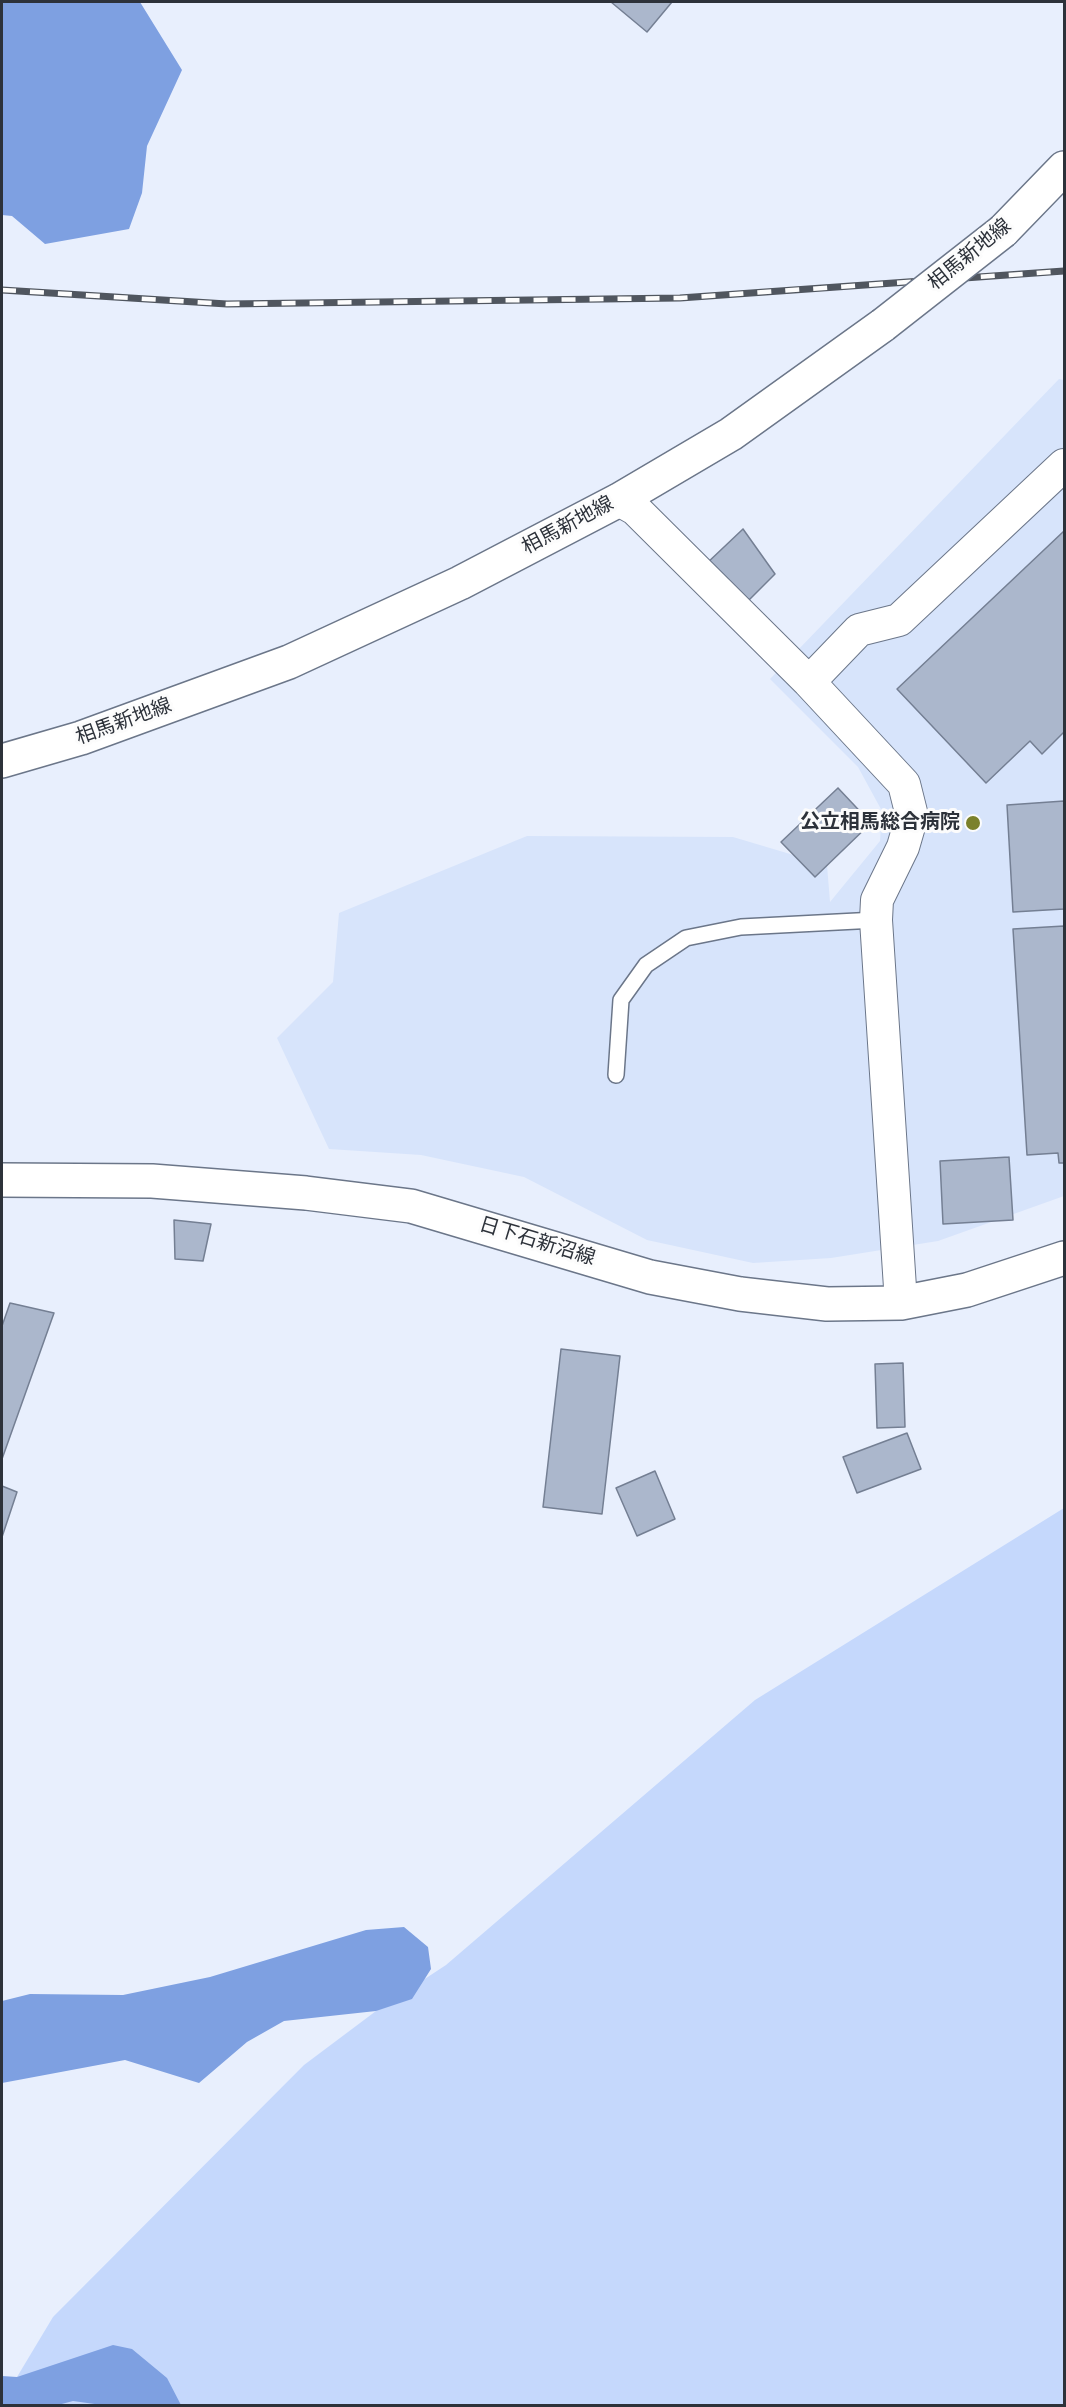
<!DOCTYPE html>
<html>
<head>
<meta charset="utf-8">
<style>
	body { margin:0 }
	#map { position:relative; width:1066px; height:2407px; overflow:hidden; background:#e8effd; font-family:"Times New Roman",serif }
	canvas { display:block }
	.frame { position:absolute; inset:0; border:3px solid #2d323a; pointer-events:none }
</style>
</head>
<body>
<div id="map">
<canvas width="1066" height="2407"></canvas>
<div class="frame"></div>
</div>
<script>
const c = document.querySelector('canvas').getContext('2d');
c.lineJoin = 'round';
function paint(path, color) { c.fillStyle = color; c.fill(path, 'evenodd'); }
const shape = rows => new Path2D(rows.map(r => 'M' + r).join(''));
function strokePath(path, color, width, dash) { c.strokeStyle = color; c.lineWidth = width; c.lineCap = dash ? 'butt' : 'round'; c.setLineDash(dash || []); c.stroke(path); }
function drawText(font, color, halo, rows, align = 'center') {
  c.font = font + ' "Times New Roman","Noto Sans JP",serif'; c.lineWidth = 6; c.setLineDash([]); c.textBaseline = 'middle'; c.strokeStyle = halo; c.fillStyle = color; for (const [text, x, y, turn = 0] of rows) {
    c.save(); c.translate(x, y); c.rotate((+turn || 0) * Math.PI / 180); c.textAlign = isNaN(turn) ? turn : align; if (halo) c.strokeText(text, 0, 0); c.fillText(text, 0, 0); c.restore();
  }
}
const built = shape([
	[1059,379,1064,380,1064,1196,938,1241,831,1258,753,1263,647,1240,524,1177,421,1155,329,1149,277,1038,333,982,339,913,527,836,733,837,827,865,830,902,880,841,882,811,858,767,770,679]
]);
const green = shape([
	[1064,1508,1064,2405,2,2406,2,2402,53,2317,304,2065,376,2011,446,1965,755,1700]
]);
const water = shape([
	[2,2,140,2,182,70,147,146,142,193,129,229,45,244,12,216,2,215],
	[404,1927,428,1947,431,1969,412,1999,376,2011,284,2021,247,2042,199,2083,125,2060,2,2083,2,2001,30,1994,123,1995,210,1977,366,1930],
	[113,2345,132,2349,167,2378,181,2405,109,2406,73,2401,58,2405,2,2405,2,2376,17,2377]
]);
const building = shape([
	[611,2,672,2,647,32,611,2],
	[743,529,775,574,749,600,705,565,743,529],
	[1064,531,1064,732,1042,754,1030,741,986,783,897,689,1064,531],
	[838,788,871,823,815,877,781,842,838,788],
	[1064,801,1064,909,1013,912,1007,805,1064,801],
	[1064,926,1064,1163,1059,1163,1058,1153,1027,1155,1013,929,1064,926],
	[1009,1157,1013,1220,943,1224,940,1161,1009,1157],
	[174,1220,211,1224,203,1261,175,1259,174,1220],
	[10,1303,54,1313,2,1459,2,1326,10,1303],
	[561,1349,620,1356,602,1514,543,1507,561,1349],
	[903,1363,905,1427,877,1428,875,1364,903,1363],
	[907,1433,921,1469,857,1493,843,1457,907,1433],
	[655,1471,675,1519,637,1536,616,1488,655,1471],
	[2,1486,17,1492,2,1537,2,1486]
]);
const service = shape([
	[616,1075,621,1000,646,965,686,938,741,927,876,920]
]);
const minor = shape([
	[619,500,635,509,809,682,859,630,899,620,1064,465],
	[809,682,904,784,912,816,903,847,877,900,876,920,901,1303]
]);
const secondary = shape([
	[1003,231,1064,168],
	[2,761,81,738,289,662,460,583,619,500,731,434,883,325],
	[2,1180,152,1181,306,1193,411,1206,650,1277,740,1294,827,1304,901,1303,967,1290,1064,1258]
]);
const rail = shape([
	[2,290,227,304,680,298,1064,271]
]);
const secondaryBridge = shape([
	[883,325,1003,231]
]);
const markers = [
	[973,823,8,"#7b812c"]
];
const streetNames = [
	["相馬新地線",970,255,-39],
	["相馬新地線",568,526,-28],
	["相馬新地線",124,722,-20],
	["日下石新沼線",537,1242,17]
];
const poiNames = [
	["公立相馬総合病院",960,823]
];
paint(built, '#d7e4fb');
paint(green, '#c5d8fc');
paint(water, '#7ea0e1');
paint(building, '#abb7cc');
strokePath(building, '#747f93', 1.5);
strokePath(service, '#6b7689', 18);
strokePath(minor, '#6b7689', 34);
strokePath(secondary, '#6b7689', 36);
strokePath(service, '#fff', 15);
strokePath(minor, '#fff', 32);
strokePath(secondary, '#fff', 33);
strokePath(rail, '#50565f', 7);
strokePath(rail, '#fcfcfc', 4.5, [14]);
strokePath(secondaryBridge, '#6b7689', 36, []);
strokePath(secondaryBridge, '#fff', 33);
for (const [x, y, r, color] of markers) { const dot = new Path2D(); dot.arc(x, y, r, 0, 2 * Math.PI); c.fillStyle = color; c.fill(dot); strokePath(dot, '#fcfcfc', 2); }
drawText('20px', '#2d323a', '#fcfcfc', streetNames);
drawText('bold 20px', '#2d323a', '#fcfcfc', poiNames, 'right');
</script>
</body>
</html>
